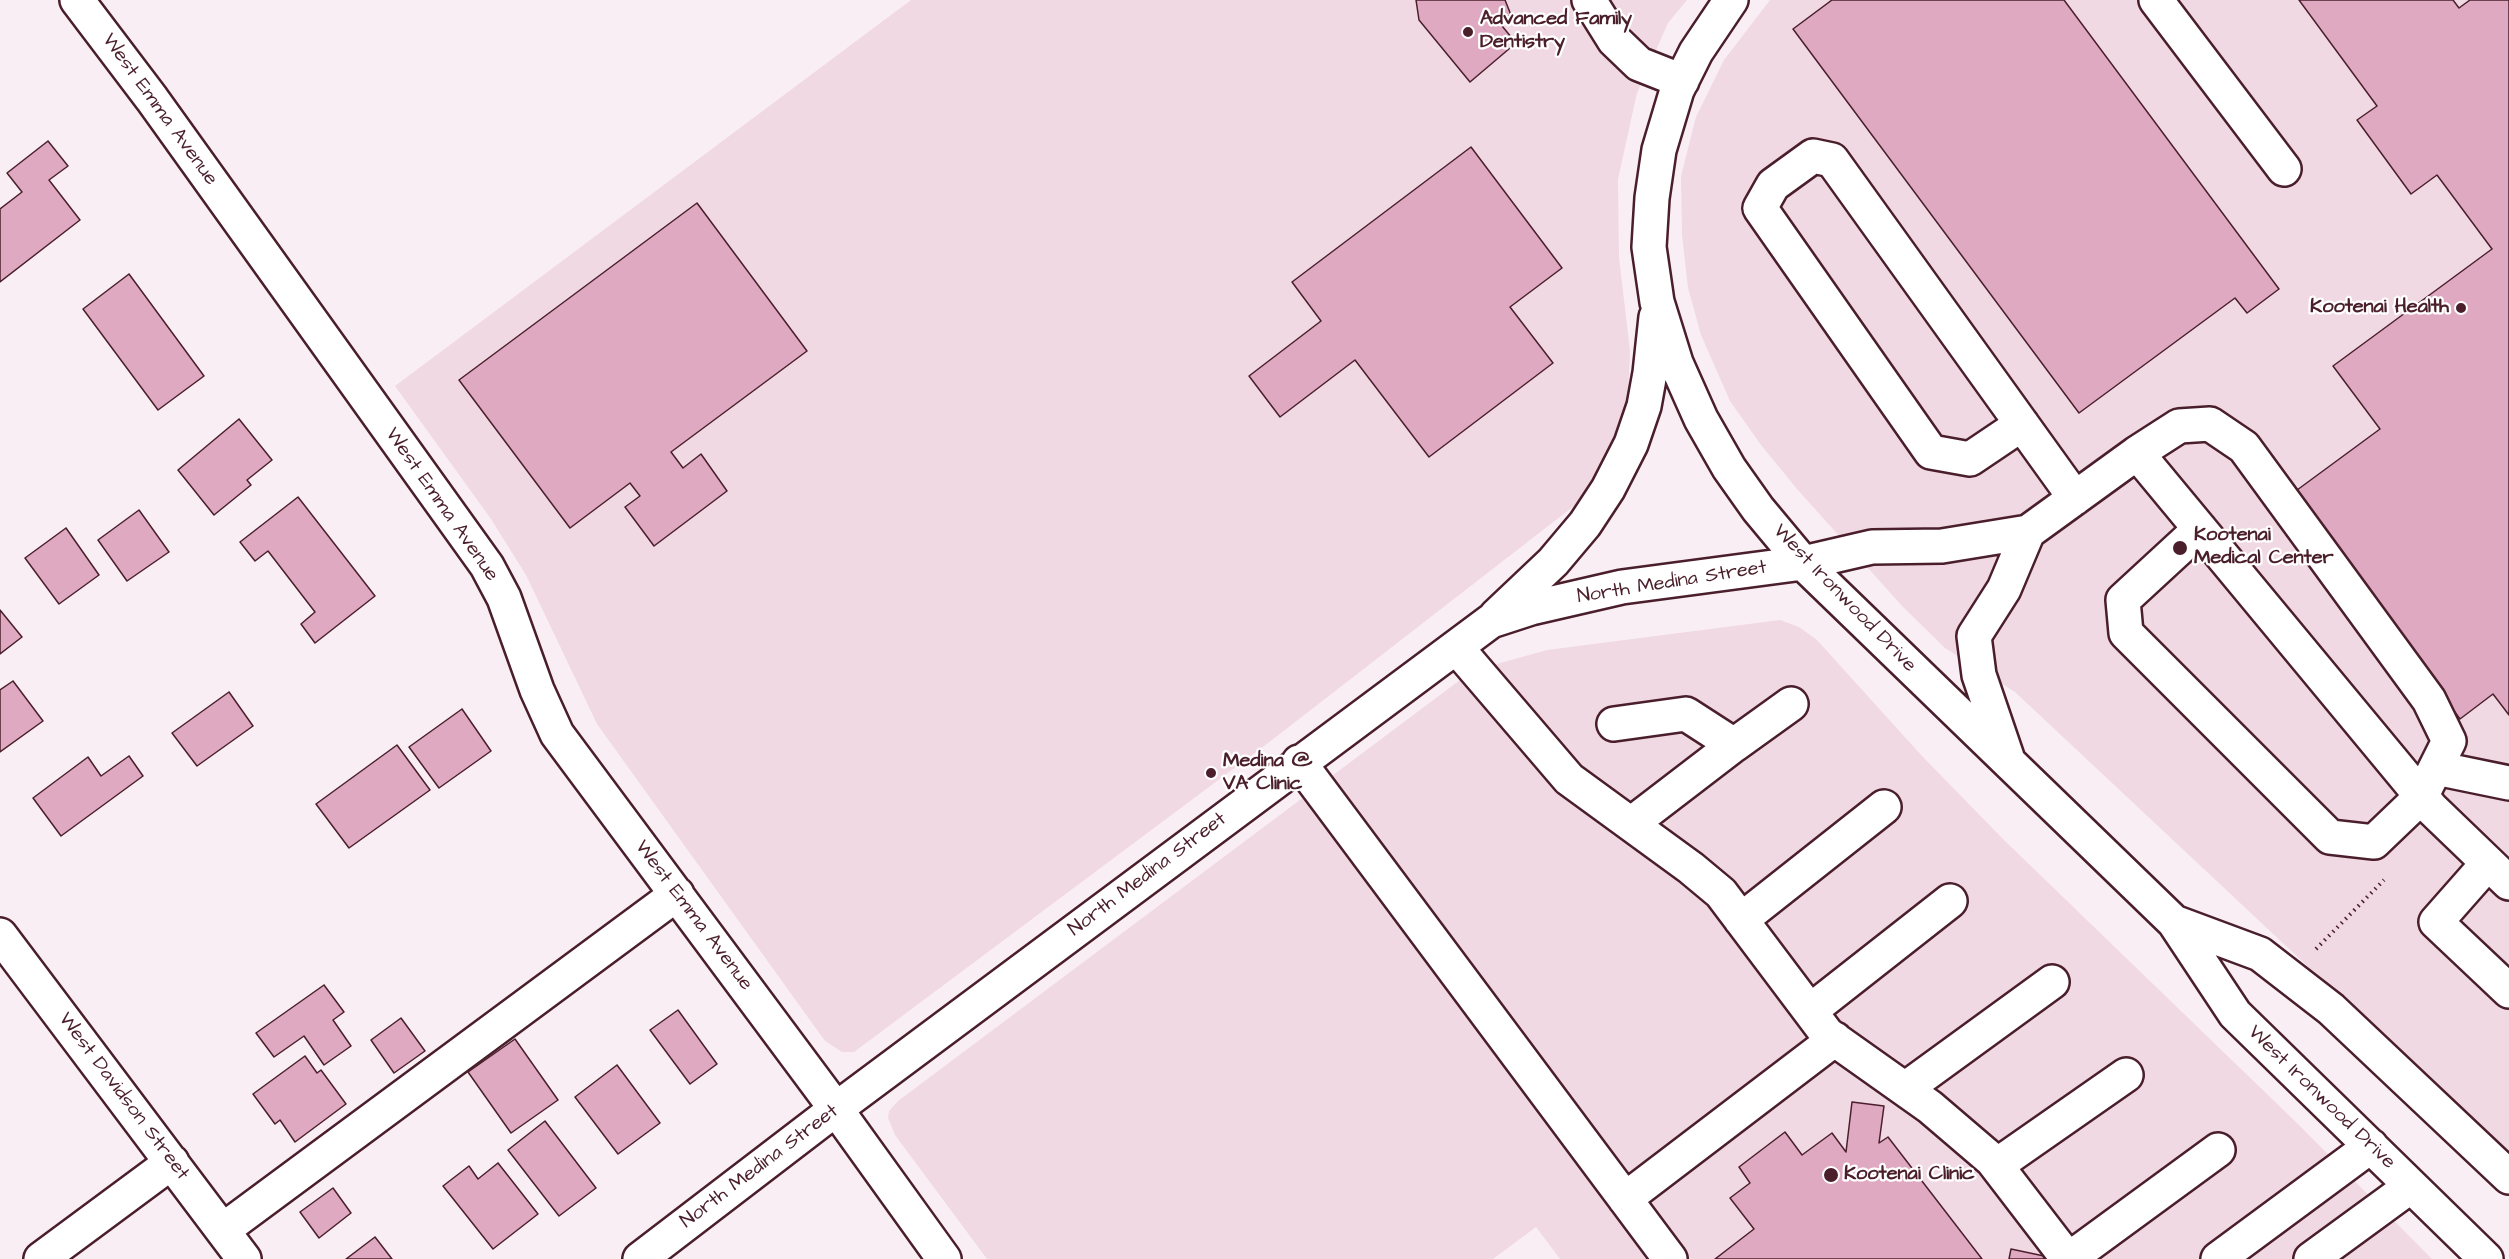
<!DOCTYPE html>
<html>
<head>
<meta charset="utf-8">
<style>
	body { margin:0 }
	canvas { display:block; background:#f9eef3 }
</style>
</head>
<body>
<canvas width="2509" height="1259"></canvas>
<script>
const c = document.querySelector('canvas').getContext('2d');
c.lineJoin = 'round';
function paint(path, color) { c.fillStyle = color; c.fill(path, 'evenodd'); }
const shape = rows => new Path2D(rows.map(r => 'M' + r).join(''));
function strokePath(path, color, width, dash) { c.strokeStyle = color; c.lineWidth = width; c.lineCap = dash ? 'butt' : 'round'; c.setLineDash(dash || []); c.stroke(path); }
function drawText(font, color, halo, rows, align = 'center') {
  c.font = font + ' "Architects Daughter",sans-serif'; c.lineWidth = 4.5; c.setLineDash([]); c.textBaseline = 'middle'; c.strokeStyle = halo; c.fillStyle = color; for (const [text, x, y, turn = 0] of rows) {
    c.save(); c.translate(x, y); c.rotate((+turn || 0) * Math.PI / 180); c.textAlign = isNaN(turn) ? turn : align; if (halo) c.strokeText(text, 0, 0); c.fillText(text, 0, 0); c.restore();
  }
}
const built = shape([
	[911,0,1687,0,1668,23,1637,93,1618,179,1619,257,1630,351,1628,402,1619,438,1583,499,1272,740,854,1052,842,1052,825,1041,597,724,526,575,491,519,395,386],
	[1770,0,2509,0,2509,1155,2015,692,1945,648,1903,607,1797,489,1761,445,1730,401,1701,335,1688,288,1682,235,1681,176,1696,117,1724,60],
	[1780,620,1799,627,1817,640,1922,756,2004,840,2299,1125,2432,1259,1560,1259,1536,1227,1493,1259,987,1259,895,1135,888,1118,889,1111,898,1101,1460,680,1497,664,1547,650]
]);
const building = shape([
	[1416,0,1505,0,1511,15,1498,21,1516,43,1470,82,1419,20,1416,0],
	[1832,0,2064,0,2279,289,2247,313,2235,298,2079,413,1793,29,1832,0],
	[2299,0,2453,0,2459,8,2470,0,2509,0,2509,715,2493,694,2460,719,2293,493,2380,429,2333,366,2492,249,2437,175,2411,194,2357,120,2377,106,2299,0],
	[48,141,68,166,49,180,80,220,0,282,0,209,22,192,7,173,48,141],
	[1471,147,1562,268,1510,307,1553,363,1429,457,1355,360,1280,417,1249,376,1321,321,1292,282,1471,147],
	[697,203,807,351,671,452,683,468,701,454,727,491,654,546,625,507,640,496,630,483,570,528,459,380,697,203],
	[129,274,204,376,158,410,83,309,129,274],
	[239,419,272,460,247,480,251,485,214,515,178,470,239,419],
	[298,497,375,596,315,643,301,624,315,612,268,551,255,561,240,542,298,497],
	[139,510,169,552,127,581,98,540,139,510],
	[66,528,99,575,59,604,25,558,66,528],
	[0,610,22,637,0,654,0,610],
	[13,681,43,721,0,752,0,690,13,681],
	[229,692,253,726,197,766,172,733,229,692],
	[462,709,491,751,439,788,409,747,462,709],
	[397,745,430,790,349,848,316,804,397,745],
	[129,756,143,776,61,836,33,798,88,757,101,776,129,756],
	[324,985,344,1012,333,1020,351,1046,324,1065,304,1036,274,1057,256,1033,324,985],
	[678,1010,717,1064,690,1084,650,1030,678,1010],
	[401,1018,425,1051,394,1073,371,1040,401,1018],
	[515,1039,558,1100,511,1133,468,1072,515,1039],
	[305,1056,317,1073,321,1070,346,1104,295,1142,280,1120,275,1124,253,1094,305,1056],
	[617,1065,660,1123,618,1154,575,1097,617,1065],
	[1852,1102,1884,1106,1879,1143,1888,1137,1982,1259,1715,1259,1754,1229,1730,1198,1750,1183,1739,1167,1785,1132,1802,1155,1832,1133,1846,1152,1852,1102],
	[545,1121,596,1188,559,1216,508,1150,545,1121],
	[498,1163,538,1214,493,1249,443,1186,469,1166,478,1179,498,1163],
	[333,1188,351,1213,319,1238,300,1212,333,1188],
	[375,1237,392,1259,346,1259,375,1237],
	[2011,1249,2044,1256,2044,1259,2009,1259,2011,1249]
]);
const path = shape([
	[2316,949,2384,880]
]);
const minor = shape([
	[77,0,152,99,487,566,504,598,537,690,557,734,836,1109,944,1259],
	[1589,0,1614,40,1639,64,1682,81],
	[1731,0,1696,52,1677,90,1659,150,1652,198,1649,247,1657,302,1676,363,1701,419,1729,468,1758,509,1803,563,2174,922,2235,1014,2486,1259],
	[2156,0,2284,169],
	[2022,424,1970,459,1931,452,1760,208,1773,185,1813,156,1832,160,2075,498],
	[2137,453,2432,809,2509,883],
	[1496,616,1553,562,1585,524,1608,489,1631,444,1644,406,1650,373,1656,317],
	[1456,647,1569,779,1691,868,1721,893,1827,1034,1930,1107,1992,1160,2068,1259],
	[1614,724,1686,714,1734,745,1631,824],
	[1734,745,1791,704],
	[2007,757,1979,675,1974,636,2004,589,2028,532],
	[1299,762,1670,1259],
	[2436,768,2509,783],
	[2488,863,2436,922,2509,991],
	[1741,920,1884,807],
	[2174,922,2260,954,2331,1009,2509,1177],
	[0,935,244,1259],
	[1810,1011,1950,901],
	[1905,1089,2052,982],
	[1997,1165,2126,1075],
	[1625,1199,1835,1039],
	[223,1230,677,894],
	[41,1259,172,1162],
	[640,1259,836,1109,1491,621,1531,608,1622,587,1803,563,1872,547,1942,546,2028,532,2137,453,2179,426,2210,424,2244,447,2429,700,2449,741,2421,797,2374,842,2330,837,2126,633,2123,600,2200,529],
	[2069,1259,2218,1150],
	[2218,1259,2371,1146],
	[2311,1259,2411,1186]
]);
const markers = [
	[1468,32,6,"#4a1f2b"],
	[2461,308,6,"#4a1f2b"],
	[2180,548,8,"#4a1f2b"],
	[1211,773,6,"#4a1f2b"],
	[1831,1175,8,"#4a1f2b"]
];
const poiNames = [
	["Advanced Family",1480,20],
	["Dentistry",1480,43],
	["Kootenai Health",2449,308,"right"],
	["Kootenai",2194,536],
	["Medical Center",2194,559],
	["Medina @",1223,762],
	["VA Clinic",1223,785],
	["Kootenai Clinic",1844,1175]
];
const streetNames = [
	["West Emma Avenue",159,110,54],
	["West Emma Avenue",441,505,55],
	["North Medina Street",1672,583,-9],
	["West Ironwood Drive",1844,599,46],
	["North Medina Street",1148,875,-37],
	["West Emma Avenue",693,916,53],
	["West Davidson Street",123,1097,53],
	["West Ironwood Drive",2321,1098,44],
	["North Medina Street",760,1167,-37]
];
paint(built, '#f1d9e4');
paint(building, '#dfa9c1');
strokePath(building, '#4a1f2b', 1.5);
strokePath(minor, '#4a1f2b', 38);
strokePath(path, '#4a1f2b', 4, [1.5, 4.5]);
strokePath(minor, '#fff', 33);
for (const [x, y, r, color] of markers) { const dot = new Path2D(); dot.arc(x, y, r, 0, 2 * Math.PI); c.fillStyle = color; c.fill(dot); strokePath(dot, '#fff', 2); }
drawText('bold 20px', '#4a1f2b', '#fff', poiNames, 'left');
drawText('20px', '#4a1f2b', '#fff', streetNames);
</script>
</body>
</html>
